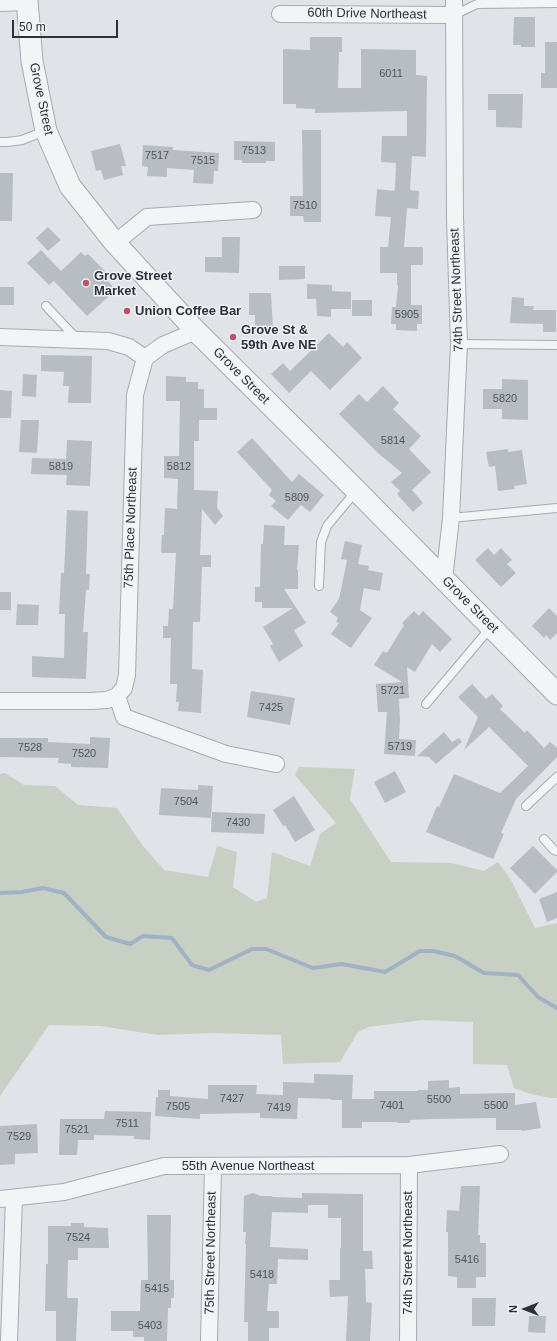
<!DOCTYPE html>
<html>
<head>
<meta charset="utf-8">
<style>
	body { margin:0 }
	#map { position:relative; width:557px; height:1341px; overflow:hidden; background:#e0e3e8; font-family:Arial,sans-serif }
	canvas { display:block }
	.north { position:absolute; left:505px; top:1289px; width:40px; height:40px; -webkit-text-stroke:3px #f0f2f5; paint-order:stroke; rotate:270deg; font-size:11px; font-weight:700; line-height:16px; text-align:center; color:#2b323d }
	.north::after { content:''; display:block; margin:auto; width:14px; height:18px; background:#2b323d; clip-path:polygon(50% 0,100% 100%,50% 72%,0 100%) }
	.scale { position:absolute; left:12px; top:20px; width:106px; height:18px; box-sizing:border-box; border:2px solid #2b323d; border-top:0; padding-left:5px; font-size:12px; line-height:14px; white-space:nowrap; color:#2b323d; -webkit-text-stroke:3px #f0f2f5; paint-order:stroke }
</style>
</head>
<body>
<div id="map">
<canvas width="557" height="1341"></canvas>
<div class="north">N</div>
<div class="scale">50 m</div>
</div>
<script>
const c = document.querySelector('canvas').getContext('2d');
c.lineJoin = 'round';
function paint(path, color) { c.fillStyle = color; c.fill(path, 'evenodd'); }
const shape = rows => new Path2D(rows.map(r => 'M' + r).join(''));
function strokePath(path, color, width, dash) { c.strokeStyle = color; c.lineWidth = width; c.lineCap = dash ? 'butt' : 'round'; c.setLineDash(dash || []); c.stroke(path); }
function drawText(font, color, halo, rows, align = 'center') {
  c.font = font + ' Arial,sans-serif'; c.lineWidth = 3; c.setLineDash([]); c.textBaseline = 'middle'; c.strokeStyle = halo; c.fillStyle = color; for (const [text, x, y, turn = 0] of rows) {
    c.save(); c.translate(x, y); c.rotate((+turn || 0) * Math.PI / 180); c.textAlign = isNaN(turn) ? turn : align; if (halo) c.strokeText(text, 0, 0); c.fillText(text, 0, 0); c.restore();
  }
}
const green = shape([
	[299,767,355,769,350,799,391,862,451,863,484,871,498,862,511,880,535,928,557,923,557,1098,550,1098,531,1094,514,1088,507,1065,473,1064,473,1022,423,1020,368,1027,358,1032,340,1062,283,1064,281,1035,213,1033,158,1035,100,1026,49,1025,0,1096,0,774,5,773,24,785,55,786,78,805,117,808,143,846,164,870,208,877,217,846,237,852,233,887,256,902,267,898,272,852,310,866,320,834,336,823,295,775]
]);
const stream = shape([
	[0,893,22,892,43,888,64,893,106,937,130,944,143,936,172,938,192,965,209,970,252,949,266,949,313,968,342,964,385,972,420,951,433,951,455,956,484,973,518,975,538,997,557,1008]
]);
const building = shape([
	[514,17,535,17,535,47,521,47,521,45,513,45],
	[310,37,342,37,342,52,339,52,338,88,361,88,361,49,416,50,416,75,427,76,426,157,412,156,410,190,419,191,418,209,407,208,404,247,423,247,423,265,411,265,411,305,422,305,422,324,417,324,417,331,396,330,396,324,391,324,392,307,396,307,398,285,397,285,397,273,380,273,380,247,388,247,391,217,375,216,377,189,394,191,395,189,396,163,381,162,382,136,407,136,407,111,315,113,315,109,296,108,296,104,283,104,283,49,310,50],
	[545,42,557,42,557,88,541,88,541,73,545,73],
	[488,94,523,94,522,128,496,127,496,110,488,110],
	[302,130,321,130,321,222,304,222,303,216,290,216,290,196,303,196],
	[234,141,275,142,275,161,266,161,266,163,242,163,242,160,234,160],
	[120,144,126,166,121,166,123,175,104,180,101,170,96,171,91,151],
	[143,145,173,147,173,150,219,153,218,171,214,171,213,184,193,183,194,170,167,168,167,177,147,176,148,167,142,166],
	[0,173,13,173,12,221,0,221],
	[48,227,61,240,48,251,36,238],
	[222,237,240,237,239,273,205,272,205,257,222,257],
	[41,250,61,271,81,252,85,256,88,254,110,276,107,280,116,290,87,316,54,281,49,285,27,263],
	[279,266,305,266,305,279,279,280],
	[307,284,332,285,332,291,351,292,351,309,331,309,331,317,317,316,316,299,307,299],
	[0,287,14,287,14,305,0,305],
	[249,293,271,293,273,329,255,329,255,315,249,315],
	[512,297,524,298,524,306,534,306,533,310,556,310,556,332,543,332,543,324,510,323],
	[352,300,372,300,372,316,352,316],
	[329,333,343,347,347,342,362,358,330,390,311,371,289,393,271,374,283,363,290,371],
	[41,355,92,356,91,403,68,403,69,386,63,386,64,372,41,371],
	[23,374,37,375,36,397,22,396],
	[166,376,186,377,186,382,198,382,198,389,204,389,204,408,217,408,217,420,199,420,199,441,194,441,194,490,218,491,217,508,223,516,215,525,202,509,200,555,211,555,211,567,202,567,200,622,193,622,192,669,203,670,201,713,178,711,179,702,176,702,177,684,170,684,171,638,163,638,163,626,168,626,169,609,173,609,176,553,161,553,162,535,164,535,165,508,177,509,178,479,164,478,164,456,179,456,180,401,166,401],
	[502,379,528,380,528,420,502,419,502,409,483,409,483,389,502,389],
	[383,386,399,403,393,409,421,436,409,449,431,472,412,490,423,503,413,512,397,494,400,491,391,482,402,473,378,453,339,414,359,394,367,402],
	[0,390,12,391,11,418,0,418],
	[21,420,39,420,37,453,19,452],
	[252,438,292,482,299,474,324,495,310,512,301,505,288,520,271,506,276,501,269,495,272,490,237,452],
	[67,440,92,441,90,486,66,485,67,475,31,474,32,458,66,459],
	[508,449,508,452,522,450,527,484,514,486,515,489,498,491,495,466,489,467,486,452],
	[67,510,88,511,86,574,90,574,89,590,86,590,83,632,88,632,86,679,32,677,32,656,64,658,65,614,59,614,61,573,64,573],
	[264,525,285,526,284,545,299,545,297,570,298,570,298,589,284,589,306,623,294,630,303,646,279,662,270,646,273,644,263,627,293,608,262,608,262,602,255,602,255,587,260,587,261,544,263,544],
	[345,541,362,545,358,564,369,566,368,570,383,573,380,591,364,588,360,610,372,618,351,648,331,634,339,623,336,622,338,618,330,612,339,599,347,560,341,559],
	[488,548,494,555,501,548,512,560,507,564,516,573,501,587,475,560],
	[0,592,11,592,11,610,0,610],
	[17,604,39,605,38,625,16,625],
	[549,608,557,616,557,633,550,640,546,635,544,638,532,626],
	[414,611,419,616,423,611,452,639,440,652,432,644,415,672,407,667,409,698,399,699,400,721,399,739,416,740,415,756,384,754,387,712,378,712,376,684,402,682,374,665,383,651,387,653,404,625,402,623],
	[472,684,486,699,492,694,503,706,500,709,525,733,527,730,544,748,550,742,557,748,557,757,516,799,501,833,504,834,493,859,426,832,437,806,439,807,454,774,500,793,528,766,489,727,464,750,478,717,458,697],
	[251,691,295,698,290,725,247,717],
	[444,732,452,742,459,738,462,742,436,764,429,757,417,756],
	[90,737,110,738,108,768,71,767,71,764,58,763,59,758,0,757,0,738,48,738,48,742,90,744],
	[395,771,406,792,385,803,374,782],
	[198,785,213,786,211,818,159,815,161,788,198,790],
	[294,796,315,830,295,842,285,825,283,826,273,810],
	[212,812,265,814,264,834,211,832],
	[533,846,557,870,557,872,535,894,510,868],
	[557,892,557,918,547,922,539,899],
	[314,1074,353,1075,352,1099,374,1099,374,1091,418,1091,418,1090,428,1090,428,1081,449,1080,449,1088,460,1087,460,1094,515,1093,515,1105,536,1102,541,1128,522,1131,522,1130,496,1130,496,1118,434,1119,410,1120,410,1123,397,1123,397,1122,362,1122,362,1128,342,1128,342,1100,331,1100,331,1099,298,1098,297,1119,260,1118,260,1113,200,1114,200,1119,155,1116,156,1097,158,1097,158,1090,170,1090,170,1096,208,1099,208,1085,257,1085,256,1094,283,1095,283,1082,314,1083],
	[105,1111,151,1112,150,1140,134,1139,134,1136,94,1135,94,1140,78,1140,77,1155,59,1155,60,1119,104,1119],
	[37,1124,38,1153,15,1154,15,1164,0,1165,0,1126],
	[461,1186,480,1186,478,1235,480,1235,480,1243,486,1243,486,1277,476,1277,476,1288,457,1288,457,1277,448,1276,448,1232,446,1232,447,1210,459,1211],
	[253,1193,261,1196,272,1196,272,1197,302,1198,302,1193,363,1194,363,1251,372,1251,373,1269,365,1269,366,1302,372,1303,370,1341,346,1341,348,1296,330,1297,329,1280,340,1280,340,1248,341,1248,341,1218,328,1218,328,1205,308,1205,308,1213,272,1212,270,1247,308,1249,308,1260,278,1259,277,1284,269,1284,267,1311,279,1311,279,1328,269,1328,269,1341,248,1341,248,1322,244,1322,246,1244,245,1244,246,1232,243,1232,244,1196],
	[147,1215,171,1215,170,1280,174,1280,174,1298,171,1298,171,1308,168,1308,167,1341,144,1341,144,1337,133,1337,133,1331,111,1331,111,1311,140,1311,141,1280,148,1280],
	[71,1223,84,1223,84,1227,108,1228,109,1248,78,1248,78,1260,68,1260,67,1298,78,1298,76,1341,56,1341,56,1311,45,1311,46,1264,48,1264,48,1226,71,1226],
	[472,1298,496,1298,495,1326,472,1326],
	[529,1316,546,1316,545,1333,528,1332]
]);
const service = shape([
	[454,15,477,4,557,3],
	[0,142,8,142,22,140,45,131],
	[46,306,77,339],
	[459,344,557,345],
	[451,518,557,508],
	[319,586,321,542,327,526,356,491],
	[426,704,491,627],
	[526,806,557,777],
	[544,839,554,850,557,851]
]);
const minor = shape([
	[0,3,27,2],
	[280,14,454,15],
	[115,243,147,217,253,210],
	[0,337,108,341,129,347,145,358,163,345,196,331],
	[444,579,451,518,459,344,455,218,454,0],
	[117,696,124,688,127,675,135,395,145,358],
	[0,701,90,701,107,700,117,696,124,717,226,754,276,764],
	[0,1199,64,1192,164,1166,409,1165,500,1154],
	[9,1341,14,1198],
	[209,1341,213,1166],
	[408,1341,409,1165]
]);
const tertiary = shape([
	[27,0,32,61,46,131,70,186,115,243,196,331,356,490,557,694]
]);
const markers = [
	[86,283,4,"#be5468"],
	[127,311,4,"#be5468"],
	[233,337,4,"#be5468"]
];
const numberNames = [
	["6011",391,74],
	["7513",254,151],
	["7517",157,156],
	["7515",203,161],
	["7510",305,206],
	["5905",407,315],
	["5820",505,399],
	["5814",393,441],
	["5819",61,467],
	["5812",179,467],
	["5809",297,498],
	["5721",393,691],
	["7425",271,708],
	["5719",400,747],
	["7528",30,748],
	["7520",84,754],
	["7504",186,802],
	["7430",238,823],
	["7427",232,1099],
	["5500",439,1100],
	["7401",392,1106],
	["5500",496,1106],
	["7505",178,1107],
	["7419",279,1108],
	["7511",127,1124],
	["7521",77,1130],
	["7529",19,1137],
	["7524",78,1238],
	["5416",467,1260],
	["5418",262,1275],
	["5415",157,1289],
	["5403",150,1326]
];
const streetNames = [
	["60th Drive Northeast",367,14,1],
	["Grove Street",41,99,78],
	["74th Street Northeast",457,290,-92],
	["Grove Street",241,376,45],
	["75th Place Northeast",131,528,-88],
	["Grove Street",470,605,45],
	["55th Avenue Northeast",248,1166],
	["75th Street Northeast",211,1253,-89],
	["74th Street Northeast",408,1253,-90]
];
const poiNames = [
	["Grove Street",94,276],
	["Market",94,291],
	["Union Coffee Bar",135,311],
	["Grove St &",241,330],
	["59th Ave NE",241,345]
];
paint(green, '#c7d0c3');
strokePath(stream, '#a0b2c3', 4);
paint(building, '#b8bdc4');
strokePath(service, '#a6aab1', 10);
strokePath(minor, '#a6aab1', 18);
strokePath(tertiary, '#a6aab1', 23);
strokePath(service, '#f3f4f6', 8);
strokePath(minor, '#f3f4f6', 16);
strokePath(tertiary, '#f3f4f6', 21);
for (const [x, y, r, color] of markers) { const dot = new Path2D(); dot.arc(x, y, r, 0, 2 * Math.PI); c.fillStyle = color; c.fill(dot); strokePath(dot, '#f0f2f5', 1.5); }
drawText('11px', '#4e555f', null, numberNames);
drawText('13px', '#2b323d', '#f0f2f5', streetNames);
drawText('bold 13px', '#2b323d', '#f0f2f5', poiNames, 'left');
</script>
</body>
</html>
